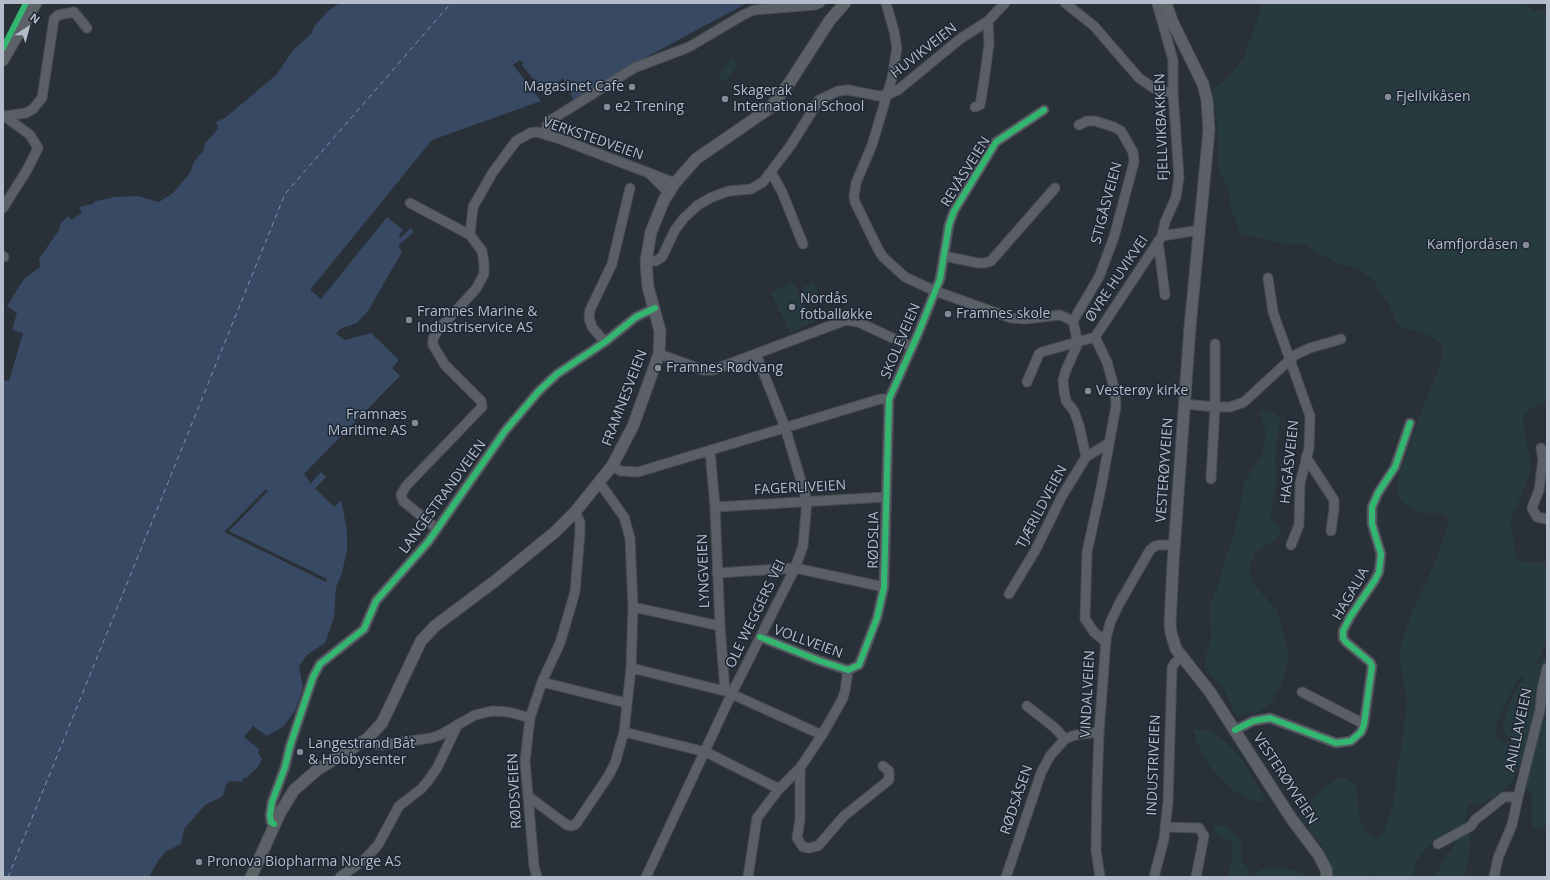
<!DOCTYPE html>
<html>
<head>
<meta charset="utf-8">
<style>
	body { margin:0 }
	#map { position:relative; width:1550px; height:880px; overflow:hidden; background:#2a3038; font-family:"Open Sans",sans-serif }
	canvas { display:block }
	.frame { position:absolute; inset:0; border:4px solid #b4bcc9; pointer-events:none }
	.north { position:absolute; left:8px; top:8px; width:40px; height:40px; -webkit-text-stroke:3px #1d2633; paint-order:stroke; rotate:36deg; font-size:11px; font-weight:700; line-height:16px; text-align:center; color:#b4bcc9 }
	.north::after { content:''; display:block; margin:auto; width:14px; height:18px; background:#b4bcc9; clip-path:polygon(50% 0,100% 100%,50% 72%,0 100%) }
</style>
</head>
<body>
<div id="map">
<canvas width="1550" height="880"></canvas>
<div class="frame"></div>
<div class="north">N</div>
</div>
<script>
const c = document.querySelector('canvas').getContext('2d');
c.lineJoin = 'round';
function paint(path, color) { c.fillStyle = color; c.fill(path, 'evenodd'); }
const shape = rows => new Path2D(rows.map(r => 'M' + r).join(''));
function strokePath(path, color, width, dash) { c.strokeStyle = color; c.lineWidth = width; c.lineCap = dash ? 'butt' : 'round'; c.setLineDash(dash || []); c.stroke(path); }
function drawText(font, color, halo, rows, align = 'center') {
  c.font = font + ' "Open Sans",sans-serif'; c.lineWidth = 3; c.setLineDash([]); c.textBaseline = 'middle'; c.strokeStyle = halo; c.fillStyle = color; for (const [text, x, y, turn = 0] of rows) {
    c.save(); c.translate(x, y); c.rotate((+turn || 0) * Math.PI / 180); c.textAlign = isNaN(turn) ? turn : align; if (halo) c.strokeText(text, 0, 0); c.fillText(text, 0, 0); c.restore();
  }
}
const green = shape([
	[1263,3,1522,3,1534,11,1547,10,1547,403,1530,408,1523,417,1524,429,1529,453,1531,471,1520,499,1512,514,1511,520,1512,531,1516,554,1518,559,1524,562,1547,562,1547,641,1536,665,1547,656,1547,825,1537,830,1532,826,1532,796,1529,790,1519,784,1518,778,1520,753,1519,765,1513,781,1492,799,1478,805,1470,802,1464,824,1445,833,1423,852,1416,862,1413,877,1380,877,1371,875,1368,877,1333,877,1321,845,1303,821,1301,815,1312,800,1330,783,1340,778,1346,778,1356,784,1360,819,1364,830,1372,838,1378,838,1385,829,1393,805,1397,775,1397,763,1401,751,1407,700,1399,656,1400,649,1412,612,1436,560,1448,524,1448,518,1443,513,1418,513,1403,503,1397,492,1397,480,1424,404,1438,371,1443,354,1443,348,1439,342,1429,335,1401,327,1397,323,1387,302,1374,281,1357,268,1334,262,1306,245,1282,243,1247,235,1241,235,1231,208,1228,190,1218,167,1218,136,1213,88,1228,78,1243,59],
	[1525,677,1513,694,1503,723,1503,730,1519,750,1514,744,1498,740,1495,726,1518,678],
	[731,57,739,63,726,82,718,76],
	[793,282,814,321,791,333,771,293],
	[813,282,822,298,811,305,802,288],
	[1263,409,1272,412,1279,417,1280,420,1275,456,1277,481,1270,517,1279,528,1280,534,1274,541,1256,552,1250,566,1249,574,1254,585,1277,610,1287,647,1288,659,1282,683,1272,702,1259,712,1239,716,1236,716,1225,691,1204,666,1205,659,1211,638,1210,604,1219,584,1223,565,1234,535,1245,481,1263,453,1266,432,1260,415],
	[1193,729,1210,731,1226,742,1242,759,1267,802,1248,800,1233,790,1211,768,1197,742],
	[1224,825,1241,840,1241,860,1249,869,1248,877,1227,877,1232,858,1232,843,1215,832,1213,826],
	[1467,832,1470,834,1470,848,1465,877,1421,877,1436,874,1461,834],
	[1263,869,1288,869,1306,875,1307,877,1252,877,1253,874]
]);
const water = shape([
	[340,3,747,3,628,67,574,101,563,78,539,98,541,101,432,140,310,290,321,299,387,217,403,230,399,236,400,238,411,228,414,232,398,246,402,252,368,311,357,323,340,329,336,334,345,340,371,333,399,360,392,368,400,376,304,474,310,482,308,486,321,472,326,477,313,491,316,489,334,507,341,500,347,531,347,550,342,573,336,587,334,618,325,643,307,655,299,666,303,687,295,711,283,727,267,736,253,726,244,737,259,749,258,753,262,759,258,767,246,778,244,777,242,780,244,782,230,781,226,785,223,796,205,805,184,829,181,844,167,851,159,859,149,877,3,877,3,380,9,381,23,333,12,330,17,313,7,306,24,279,40,267,39,259,59,230,61,223,68,216,71,220,82,213,79,207,92,204,96,201,115,197,137,196,159,202,173,193,190,173,194,162,203,151,206,142,218,129,216,122,225,118,276,75,294,49,311,34,315,25,329,10]
]);
const pier = shape([
	[520,60,524,63,522,65,544,93,539,98,513,65],
	[266,489,268,491,229,531,327,579,326,582,224,532]
]);
const ferry = shape([
	[8,877,285,194,451,3]
]);
const minor = shape([
	[886,3,894,31,897,48,892,78,872,145,856,183,854,196,855,202,878,249,883,257,905,277,935,291,1011,318,1025,319,1060,315,1073,321,1078,343],
	[1065,3,1094,26,1139,78,1155,89,1163,92,1173,92],
	[975,107,980,105,984,81,989,44,988,21],
	[3,115,30,135,38,148,27,170,3,208],
	[5,116,26,113,33,109,42,98,54,19,58,15,74,12,87,28],
	[546,135,547,125,551,120,618,78,634,68,689,47,743,15,754,10,815,5,820,3],
	[771,172,782,192,803,244],
	[650,174,668,192],
	[410,203,470,235,482,251,484,263,484,274,476,289,438,330,433,339,433,345,445,365,481,401,482,407,406,486,401,495,403,501,437,529],
	[470,235,473,207,493,172,516,141,530,133,537,132,563,140,675,183],
	[1162,236,1199,230],
	[1158,241,1165,295],
	[3,256,4,257],
	[944,256,978,263,985,263,991,261,1055,188],
	[646,261,656,261,662,257,675,230,684,218,698,205,712,197,729,191,751,189,763,182,791,145,819,100,838,91,848,90,879,96,887,95,898,90,960,39,988,21,1005,3],
	[1268,278,1273,312,1310,416,1309,448,1300,483,1299,525,1291,545],
	[1073,321,1099,277,1114,237,1134,162,1133,152,1121,131,1114,127,1095,121,1087,121,1079,125],
	[1095,337,1107,362,1115,391,1116,406,1101,488,1087,552,1085,619,1094,632,1106,642],
	[605,342,592,327,589,318,590,310,612,264,630,188],
	[1078,343,1066,370,1063,380,1064,391,1066,401,1074,411,1079,425,1086,457],
	[659,354,703,370,713,370,846,320,858,322,912,347],
	[1027,382,1039,354,1042,352,1095,337,1162,236,1165,222,1176,197,1179,177,1173,92,1173,60,1157,3],
	[1185,404,1215,407,1230,407,1244,402,1295,355,1310,348,1341,339],
	[1541,448,1543,459,1539,490,1532,508,1537,517,1547,519],
	[710,450,715,507,720,626,725,691],
	[1306,457,1334,500,1334,509,1331,531],
	[612,466,621,471,638,472,880,399,889,399],
	[1211,479,1215,407,1215,344],
	[715,507,886,497],
	[717,573,795,568,884,587],
	[1009,594,1035,551,1062,496,1086,457,1109,443],
	[633,607,720,626],
	[760,637,820,661,848,670,859,665,877,618,884,587,889,399,918,334,940,279,949,225,954,211,996,142,1044,110],
	[631,668,725,691,822,735],
	[542,682,626,703],
	[1302,692,1364,724],
	[1027,706,1055,728,1065,739],
	[1235,730,1253,721,1270,718,1336,743,1351,741,1361,732,1364,724,1372,666,1370,662,1346,642,1343,638,1343,631,1350,617,1375,580,1379,572,1381,554,1372,524,1372,507,1378,493,1395,467,1410,423],
	[624,732,706,752,779,789],
	[367,739,374,744,383,745,431,738,440,735,475,715,492,711,509,712,530,718],
	[800,768,800,820,797,838,803,847,809,848,818,846,844,816,889,780,889,771,883,766],
	[529,797,567,825,572,826,576,824,609,775,615,763,624,732,631,668,633,607,630,538,624,517,599,482],
	[1518,797,1540,710,1542,689,1547,668],
	[274,824,271,822,270,815,272,802,285,767,290,746,313,677,320,664,364,629,376,601,428,542,505,431,539,391,557,374,605,342,636,317,655,308],
	[1165,827,1199,828,1204,836,1196,877],
	[1438,844,1471,826,1475,820,1504,797,1518,797,1512,825,1498,858,1494,877],
	[340,877,364,860,378,845,399,806,421,789,428,781,437,768,458,724],
	[537,877,534,866,525,761,530,718,542,682,560,643,575,592,580,532,580,522,575,512],
	[646,877,732,693,795,568,803,546,807,501,785,427,756,354],
	[748,877,757,818,779,789,800,768,822,735,842,700,845,691,848,670],
	[1006,877,1041,773,1050,756,1065,739,1075,735,1099,732],
	[1100,877,1096,850,1097,788,1099,732,1106,639,1110,623,1119,604,1150,550,1155,546,1159,545,1175,545],
	[1154,877,1164,839,1168,801,1172,668,1174,664,1181,657]
]);
const major = shape([
	[1166,3,1172,21,1203,84,1207,100,1209,130,1190,327,1173,564,1170,624,1171,633,1176,649,1210,692,1291,818,1318,854,1326,869,1327,877],
	[3,60,36,3],
	[251,877,280,813,294,790,317,770,367,739,382,723,421,641,435,626,495,581,555,532,575,512,612,466,633,426,659,354,660,331,648,287,646,261,651,232,664,200,675,183,696,159,770,108,790,82,830,20,845,3]
]);
const cycleway = shape([
	[3,48,26,3],
	[760,637,820,661,848,670,859,665,877,618,884,587,889,399,918,334,940,279,949,225,954,211,996,142,1044,110],
	[1235,730,1253,721,1270,718,1336,743,1351,741,1361,732,1364,724,1372,666,1370,662,1346,642,1343,638,1343,631,1350,617,1375,580,1379,572,1381,554,1372,524,1372,507,1378,493,1395,467,1410,423],
	[274,824,271,822,270,815,272,802,285,767,290,746,313,677,320,664,364,629,376,601,428,542,505,431,539,391,557,374,605,342,636,317,655,308]
]);
const markers = [
	[632,87,4,"#848b96"],
	[1388,97,4,"#848b96"],
	[725,99,4,"#848b96"],
	[607,107,4,"#848b96"],
	[1526,245,4,"#848b96"],
	[792,307,4,"#848b96"],
	[948,314,4,"#848b96"],
	[409,320,4,"#848b96"],
	[658,368,4,"#848b96"],
	[1088,391,4,"#848b96"],
	[415,423,4,"#848b96"],
	[300,752,4,"#848b96"],
	[199,862,4,"#848b96"]
];
const streetNames = [
	["HUVIKVEIEN",924,51,-38],
	["FJELLVIKBAKKEN",1162,127,-92],
	["VERKSTEDVEIEN",593,139,19],
	["REVÅSVEIEN",966,172,-58],
	["STIGÅSVEIEN",1107,203,-75],
	["ØVRE HUVIKVEI",1117,279,-56],
	["SKOLEVEIEN",901,341,-67],
	["FRAMNESVEIEN",625,398,-69],
	["HAGÅSVEIEN",1290,462,-84],
	["VESTERØYVEIEN",1165,470,-86],
	["FAGERLIVEIEN",800,488,-3],
	["LANGESTRANDVEIEN",443,497,-54],
	["TJÆRILDVEIEN",1042,507,-62],
	["RØDSLIA",874,540,-89],
	["LYNGVEIEN",704,571,-92],
	["HAGALIA",1351,594,-60],
	["OLE WEGGERS VEI",756,614,-64],
	["VOLLVEIEN",808,642,20],
	["VINDALVEIEN",1088,694,-87],
	["ANILLAVEIEN",1519,730,-78],
	["INDUSTRIVEIEN",1154,765,-88],
	["VESTERØYVEIEN",1285,779,57],
	["RØDSVEIEN",515,791,-93],
	["RØDSÅSEN",1017,800,-71]
];
const poiNames = [
	["Magasinet Cafe",624,87,"right"],
	["Skagerak",733,91],
	["International School",733,107],
	["Fjellvikåsen",1396,97],
	["e2 Trening",615,107],
	["Kamfjordåsen",1518,245,"right"],
	["Nordås",800,299],
	["fotballøkke",800,315],
	["Framnes Marine &",417,312],
	["Industriservice AS",417,328],
	["Framnes skole",956,314],
	["Framnes Rødvang",666,368],
	["Vesterøy kirke",1096,391],
	["Framnæs",407,415,"right"],
	["Maritime AS",407,431,"right"],
	["Langestrand Båt",308,744],
	["& Hobbysenter",308,760],
	["Pronova Biopharma Norge AS",207,862]
];
paint(green, '#273a3e');
paint(water, '#384963');
paint(pier, '#2a3038');
strokePath(ferry, '#7c92b1', 1, [5, 4]);
strokePath(minor, '#484c53', 11);
strokePath(major, '#484c55', 13);
strokePath(minor, '#5a5e66', 9);
strokePath(major, '#5c6168', 11);
strokePath(cycleway, '#33b770', 6);
for (const [x, y, r, color] of markers) { const dot = new Path2D(); dot.arc(x, y, r, 0, 2 * Math.PI); c.fillStyle = color; c.fill(dot); strokePath(dot, '#1d2633', 1.5); }
drawText('14px', '#b4bcc9', '#1d2633', streetNames);
drawText('14px', '#b4bcc9', '#1d2633', poiNames, 'left');
</script>
</body>
</html>
